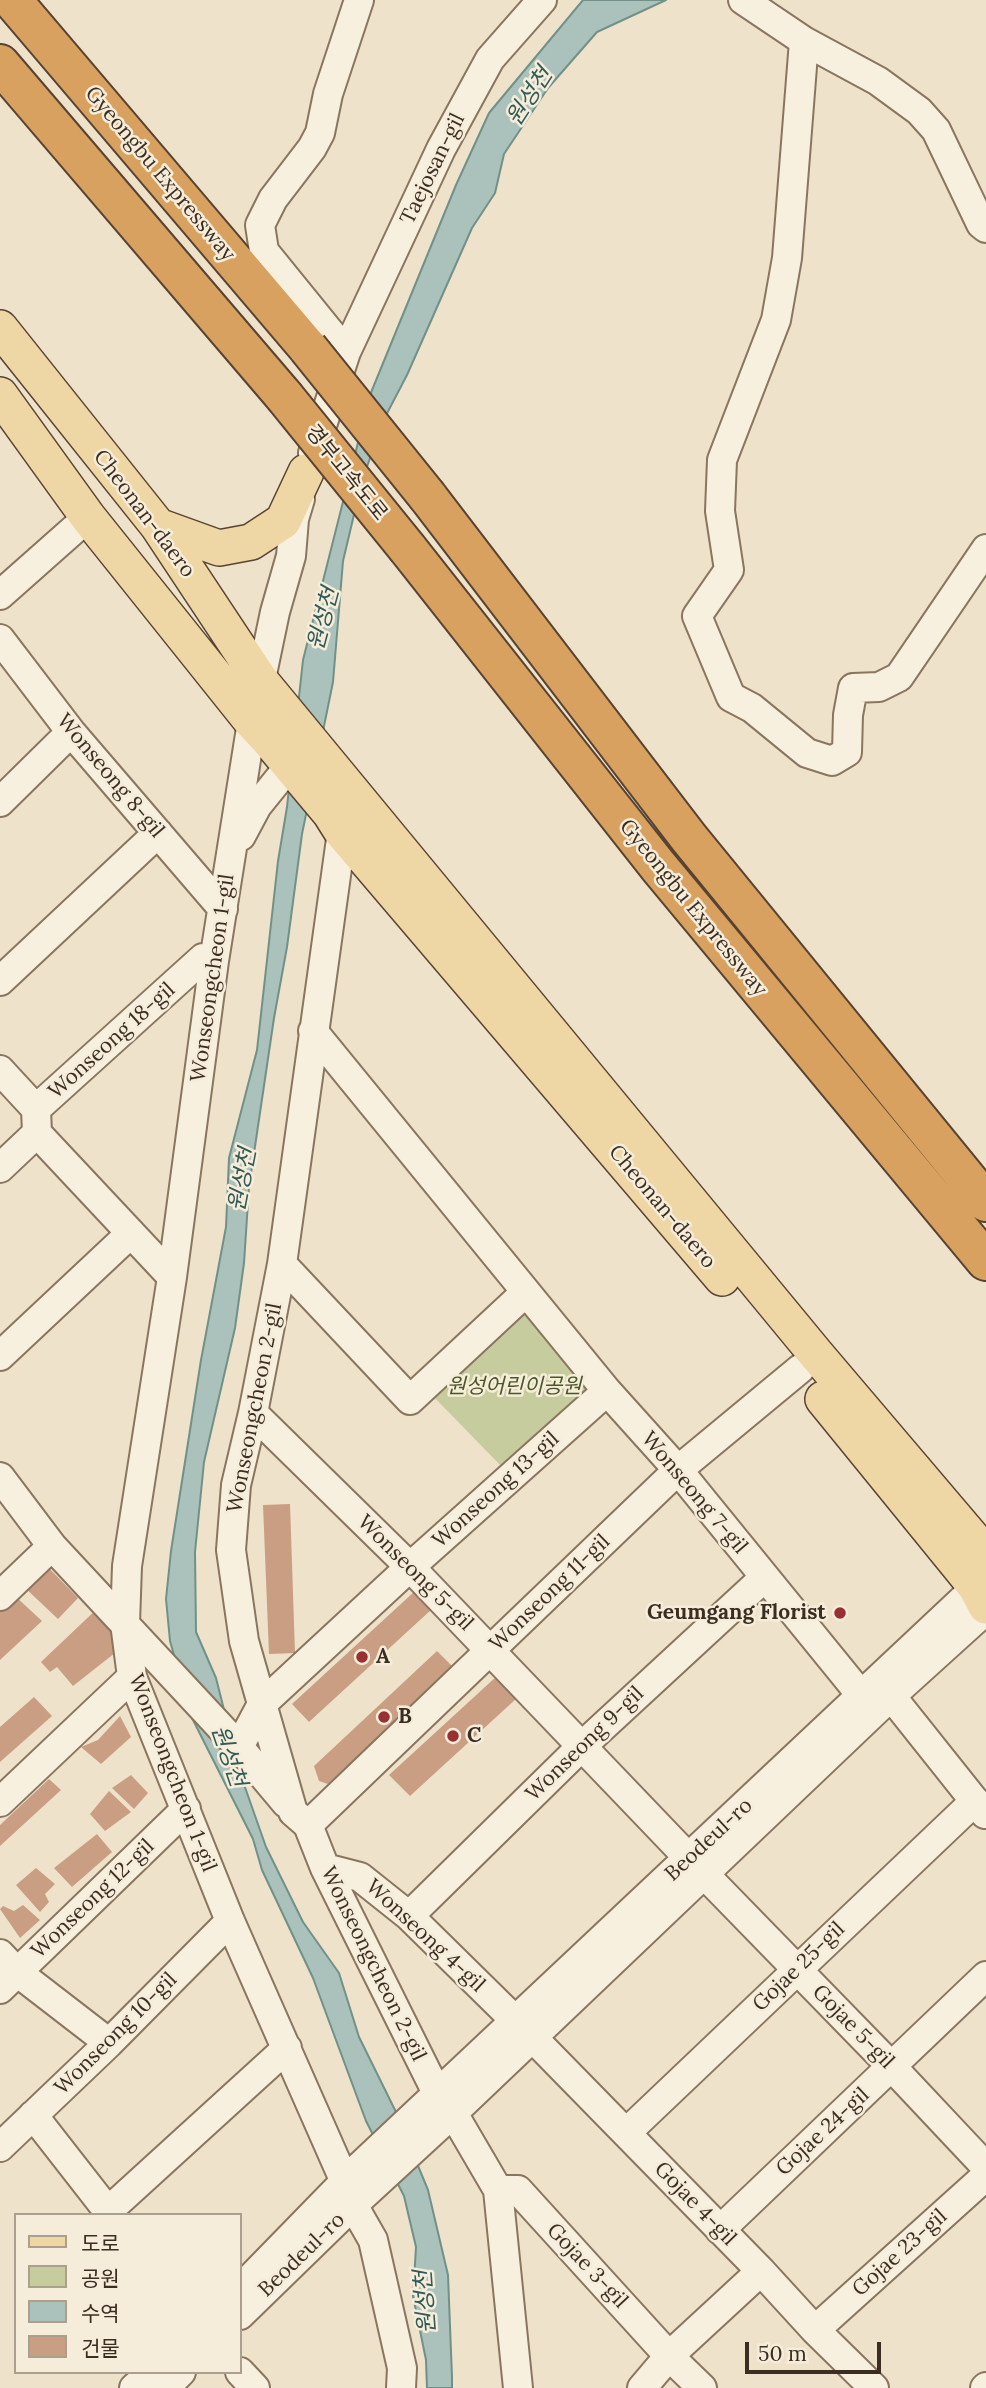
<!DOCTYPE html>
<html>
<head>
<meta charset="utf-8">
<style>
	body { margin:0 }
	#map { position:relative; width:986px; height:2388px; overflow:hidden; background:#eee2ca; font-family:Lora,"Noto Sans KR",serif }
	canvas { display:block }
	.legend { position:absolute; left:14px; top:2213px; width:228px; height:161px; box-sizing:border-box; background:#f5edda; border:2px solid #aba090; margin:0; padding:9px 12px; list-style:none; font-size:21px; color:#3b2d22 }
	.legend li { display:flex; align-items:center; gap:14px; height:35px }
	.legend b { width:35px; border:2px solid #aba090 }
	.scale { position:absolute; left:745px; top:2342px; width:136px; height:32px; box-sizing:border-box; border:4px solid #3b2d22; border-top:0; padding-left:9px; font-size:21px; line-height:24px; white-space:nowrap; color:#3b2d22; -webkit-text-stroke:5px #f5edda; paint-order:stroke }
</style>
</head>
<body>
<div id="map">
<canvas width="986" height="2388"></canvas>
<ul class="legend">
<li><b style="height:9px;background:#eed6a5"></b>도로</li>
<li><b style="height:19px;background:#c7cc9e"></b>공원</li>
<li><b style="height:19px;background:#aac2bb"></b>수역</li>
<li><b style="height:19px;background:#ca9e82"></b>건물</li>
</ul>
<div class="scale">50 m</div>
</div>
<script>
const c = document.querySelector('canvas').getContext('2d');
c.lineJoin = 'round';
function paint(path, color) { c.fillStyle = color; c.fill(path, 'evenodd'); }
const shape = rows => new Path2D(rows.map(r => 'M' + r).join(''));
function strokePath(path, color, width, dash) { c.strokeStyle = color; c.lineWidth = width; c.lineCap = dash ? 'butt' : 'round'; c.setLineDash(dash || []); c.stroke(path); }
function drawText(font, color, halo, rows, align = 'center') {
  c.font = font + ' Lora,"Noto Sans KR",serif'; c.lineWidth = 5; c.setLineDash([]); c.textBaseline = 'middle'; c.strokeStyle = halo; c.fillStyle = color; for (const [text, x, y, turn = 0] of rows) {
    c.save(); c.translate(x, y); c.rotate((+turn || 0) * Math.PI / 180); c.textAlign = isNaN(turn) ? turn : align; if (halo) c.strokeText(text, 0, 0); c.fillText(text, 0, 0); c.restore();
  }
}
const green = shape([
	[532,1298,599,1381,504,1469,429,1392]
]);
const water = shape([
	[583,0,666,0,597,32,548,88,504,154,495,193,472,228,407,375,383,421,362,481,343,561,333,682,302,834,287,947,274,1018,249,1187,244,1263,235,1328,204,1462,195,1552,196,1632,216,1678,240,1773,266,1847,303,1922,339,1973,359,2037,395,2110,428,2190,448,2275,452,2377,452,2388,427,2388,426,2360,413,2296,416,2247,404,2196,366,2121,313,1978,262,1870,253,1839,192,1718,170,1641,166,1599,171,1551,201,1360,226,1227,229,1158,257,1050,278,861,287,807,303,660,370,395,456,185,489,113,583,0]
]);
const building = shape([
	[290,1504,295,1653,269,1654,263,1505],
	[45,1564,78,1598,58,1619,23,1586],
	[415,1591,432,1609,309,1722,292,1704],
	[14,1595,42,1621,0,1660,0,1608],
	[101,1605,120,1649,73,1686,57,1667,50,1672,41,1662],
	[437,1651,454,1668,328,1784,319,1781,314,1766],
	[497,1676,517,1698,410,1796,389,1775],
	[34,1697,52,1716,0,1762,0,1727],
	[120,1716,131,1737,101,1764,81,1747,98,1740],
	[131,1775,148,1793,134,1809,112,1788],
	[49,1779,61,1790,0,1846,0,1825],
	[109,1791,131,1812,105,1831,90,1814],
	[97,1834,112,1852,72,1887,54,1868],
	[36,1868,55,1884,45,1894,49,1902,40,1912,16,1885],
	[23,1905,40,1920,20,1938,0,1909,3,1906,14,1911]
]);
const minor = shape([
	[743,0,804,41,878,81,919,111,936,130,981,224,986,228],
	[804,41,787,258,776,320,722,460,720,511,729,570,697,616,731,697,752,708,807,753,832,761,847,752,848,715,853,688,879,687,899,677,986,549],
	[346,352,264,251,260,225,273,199,312,148,320,133,328,94,359,0],
	[313,453,346,352,441,149,490,59,542,0],
	[300,499,294,519,291,556,275,612,252,722,214,961,172,1277,127,1566,125,1623,132,1677,230,1921,345,2182,353,2205,373,2240,402,2368,401,2388],
	[0,595,88,517],
	[0,639,71,732,223,909],
	[0,802,71,732],
	[342,832,282,1264,253,1413,236,1485,231,1550,244,1641,293,1812,308,1825,325,1868,437,2093,453,2113,498,2190,518,2388],
	[241,836,257,806,282,775],
	[0,981,158,833],
	[313,1031,607,1391,678,1470,861,1695],
	[0,1070,36,1109],
	[37,1133,172,1277],
	[0,1168,37,1133,36,1109,203,958,214,961],
	[282,1264,410,1400,526,1292],
	[0,1356,130,1234],
	[253,1413,410,1567,704,1874,892,2067,986,2167],
	[0,1477,52,1546,239,1747,286,1803],
	[0,1596,52,1546],
	[891,1696,985,1814],
	[239,1747,262,1704,410,1567,607,1391],
	[0,1802,132,1677],
	[308,1825,678,1470,800,1369],
	[325,1868,360,1877,409,1916,532,2037,761,2271,815,2330,874,2388],
	[409,1916,582,1746,765,1577],
	[0,1954,17,1972,109,2043],
	[0,1989,186,1809],
	[33,2115,111,2215],
	[626,2133,975,1801],
	[0,2147,109,2043,230,1921],
	[498,2190,518,2190,669,2356,702,2388],
	[107,2212,287,2048],
	[720,2230,986,1976],
	[240,2289,355,2171,986,1578],
	[240,2315,353,2205,453,2113,891,1696,986,1610],
	[815,2330,986,2176],
	[240,2372,255,2388],
	[134,2388,152,2372],
	[165,2388,181,2372],
	[642,2388,669,2356,761,2271],
	[985,2388,986,2387]
]);
const major = shape([
	[0,328,158,526,260,680,816,1354,986,1554],
	[0,395,88,517,252,722,268,739,330,813,342,832,722,1278],
	[158,526,219,548,251,542,283,521,306,472],
	[823,1399,976,1587,986,1606]
]);
const highway = shape([
	[12,0,308,348],
	[0,64,284,396],
	[428,497,689,838,986,1202],
	[408,549,658,866,986,1261]
]);
const highwayBridge = shape([
	[308,348,428,497],
	[284,396,408,549]
]);
const markers = [
	[840,1613,7,"#973133"],
	[362,1657,7,"#973133"],
	[384,1717,7,"#973133"],
	[453,1736,7,"#973133"]
];
const streetNames = [
	["Taejosan-gil",433,169,-64],
	["Gyeongbu Expressway",160,174,50],
	["경부고속도로",346,473,51],
	["Cheonan-daero",144,514,53],
	["Wonseong 8-gil",110,776,50],
	["Gyeongbu Expressway",693,908,51],
	["Wonseongcheon 1-gil",213,978,-82],
	["Wonseong 18-gil",112,1041,-42],
	["Cheonan-daero",662,1207,50],
	["Wonseongcheon 2-gil",255,1408,-79],
	["Wonseong 13-gil",496,1490,-42],
	["Wonseong 7-gil",694,1493,50],
	["Wonseong 5-gil",415,1573,45],
	["Wonseong 11-gil",550,1593,-44],
	["Wonseong 9-gil",585,1744,-44],
	["Wonseongcheon 1-gil",172,1773,69],
	["Beodeul-ro",709,1840,-43],
	["Wonseong 12-gil",93,1899,-44],
	["Wonseong 4-gil",425,1936,43],
	["Wonseongcheon 2-gil",373,1964,64],
	["Gojae 25-gil",799,1967,-44],
	["Gojae 5-gil",853,2027,46],
	["Wonseong 10-gil",116,2034,-45],
	["Gojae 24-gil",823,2132,-43],
	["Gojae 4-gil",695,2204,46],
	["Gojae 23-gil",900,2253,-42],
	["Beodeul-ro",302,2255,-44],
	["Gojae 3-gil",587,2266,47]
];
const parkNames = [
	["원성어린이공원",514,1387]
];
const poiNames = [
	["Geumgang Florist",826,1613,"right"],
	["A",376,1657],
	["B",398,1717],
	["C",467,1736]
];
const waterNames = [
	["원성천",530,97,-57],
	["원성천",324,619,-75],
	["원성천",243,1180,-79],
	["원성천",228,1756,71],
	["원성천",426,2302,-94]
];
paint(green, '#c7cc9e');
paint(water, '#aac2bb');
strokePath(water, '#719188', 2);
paint(building, '#ca9e82');
strokePath(minor, '#8a755f', 32);
strokePath(major, '#584332', 38);
strokePath(highway, '#584332', 42);
strokePath(minor, '#f8f0de', 28);
strokePath(major, '#eed6a5', 35);
strokePath(highway, '#d8a160', 38);
strokePath(highwayBridge, '#584332', 42, []);
strokePath(highwayBridge, '#d8a160', 38);
for (const [x, y, r, color] of markers) { const dot = new Path2D(); dot.arc(x, y, r, 0, 2 * Math.PI); c.fillStyle = color; c.fill(dot); strokePath(dot, '#f5edda', 2.5); }
drawText('21px', '#3b2d22', '#f5edda', streetNames);
drawText('italic 21px', '#4c5729', '#f5edda', parkNames);
drawText('bold 21px', '#3b2d22', '#f5edda', poiNames, 'left');
drawText('italic 23px', '#325a57', '#f5edda', waterNames);
</script>
</body>
</html>
